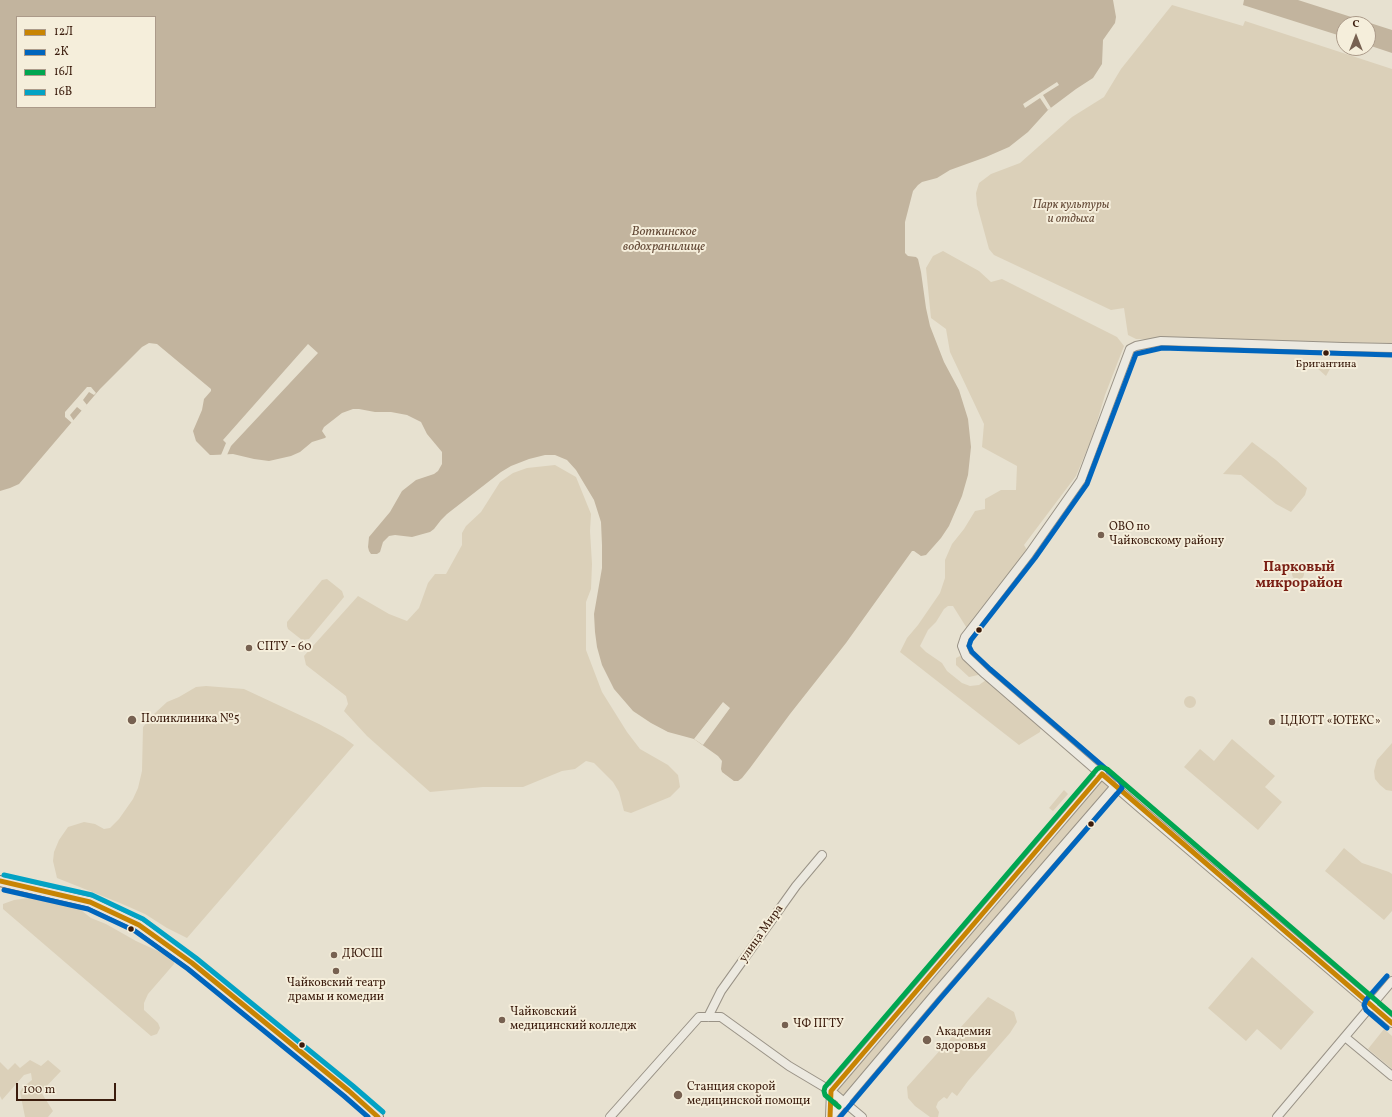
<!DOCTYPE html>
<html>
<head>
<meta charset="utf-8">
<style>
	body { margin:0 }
	#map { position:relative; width:1392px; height:1117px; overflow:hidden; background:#e7e1d0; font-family:Vollkorn,serif }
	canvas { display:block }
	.legend { position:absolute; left:16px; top:16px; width:140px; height:92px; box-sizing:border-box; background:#f5eedb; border:1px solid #ab9a89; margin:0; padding:5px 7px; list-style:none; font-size:12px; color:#3b1c0d }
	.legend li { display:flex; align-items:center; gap:8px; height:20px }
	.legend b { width:20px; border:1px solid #ab9a89 }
	.north { position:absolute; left:1336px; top:16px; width:40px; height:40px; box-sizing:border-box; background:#f5eedb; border:1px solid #ab9a89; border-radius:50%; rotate:0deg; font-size:11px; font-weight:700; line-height:16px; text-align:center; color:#3b1c0d }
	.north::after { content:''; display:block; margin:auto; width:14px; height:18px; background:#776151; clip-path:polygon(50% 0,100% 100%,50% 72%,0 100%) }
	.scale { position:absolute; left:16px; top:1083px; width:100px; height:18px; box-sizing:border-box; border:2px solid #3b1c0d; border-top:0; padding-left:5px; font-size:12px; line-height:14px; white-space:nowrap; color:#3b1c0d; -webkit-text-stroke:3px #f5eedb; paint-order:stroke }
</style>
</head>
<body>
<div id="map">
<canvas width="1392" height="1117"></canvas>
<ul class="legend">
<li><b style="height:5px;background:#c88403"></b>12Л</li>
<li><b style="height:5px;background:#0065bd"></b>2К</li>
<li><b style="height:5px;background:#00a651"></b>16Л</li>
<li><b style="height:5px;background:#03a2c4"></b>16В</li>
</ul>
<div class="north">С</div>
<div class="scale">100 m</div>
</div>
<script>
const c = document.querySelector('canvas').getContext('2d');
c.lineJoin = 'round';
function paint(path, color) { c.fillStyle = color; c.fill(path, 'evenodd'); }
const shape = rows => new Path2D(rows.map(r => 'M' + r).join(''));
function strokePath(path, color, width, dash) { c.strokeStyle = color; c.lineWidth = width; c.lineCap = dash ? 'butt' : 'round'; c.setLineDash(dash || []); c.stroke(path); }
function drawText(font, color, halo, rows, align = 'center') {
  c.font = font + ' Vollkorn,serif'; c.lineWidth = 4; c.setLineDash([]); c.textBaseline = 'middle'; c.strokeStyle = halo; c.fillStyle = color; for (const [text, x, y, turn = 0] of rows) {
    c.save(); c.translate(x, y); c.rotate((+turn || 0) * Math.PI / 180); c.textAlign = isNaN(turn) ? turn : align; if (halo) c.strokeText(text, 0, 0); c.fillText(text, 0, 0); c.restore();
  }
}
const green = shape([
	[1172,5,1243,26,1245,21,1392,69,1392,343,1136,339,1128,335,1124,308,1111,310,994,255,989,249,977,205,976,193,979,183,991,174,1020,163,1072,117,1104,97,1121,69],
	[943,251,979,271,991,282,1002,279,1117,337,1124,346,1105,395,1093,435,1076,476,1024,545,1027,550,984,609,968,630,953,606,948,606,944,609,936,622,928,630,920,646,926,652,942,663,947,671,962,683,970,686,979,685,986,680,1041,727,1040,732,1019,745,900,652,907,638,918,625,940,593,945,578,945,560,952,544,964,529,975,511,985,509,985,499,1001,490,1016,490,1017,466,982,447,984,424,950,352,946,329,931,318,926,268,933,256],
	[1317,363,1331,363,1331,367,1326,376,1317,368],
	[1252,442,1276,460,1307,488,1305,495,1291,512,1276,504,1241,475,1223,474],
	[555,465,576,477,591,514,590,531,592,564,591,589,586,602,586,650,602,692,627,732,640,749,668,765,678,775,680,787,670,797,631,813,624,811,619,792,613,782,594,763,586,761,575,769,562,771,523,787,483,787,430,792,367,736,344,711,348,704,346,696,306,665,304,656,358,596,389,614,407,621,419,608,428,583,435,574,446,574,462,545,462,533,466,526,481,512,500,482,513,473,527,468],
	'1292 574a6 6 0 1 1 12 0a6 6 0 1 1-12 0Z',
	[327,579,342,591,344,597,309,639,302,640,288,629,287,626,287,622,322,580],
	[960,656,964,657,978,673,978,675,969,677,956,665,956,658],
	[206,686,244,689,319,724,343,737,354,745,187,938,167,928,145,914,120,903,57,878,53,861,54,852,59,840,68,827,84,822,95,824,104,829,110,828,119,819,133,799,138,788,142,771,143,727,154,714,167,702,179,697,196,687],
	'1184 702a6 6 0 1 1 12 0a6 6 0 1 1-12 0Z',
	[1232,739,1275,776,1265,787,1282,802,1258,830,1184,767,1200,749,1214,761],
	[1392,743,1392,791,1386,790,1380,785,1375,779,1374,771,1377,760],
	[1102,774,1115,786,844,1102,831,1091],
	[1064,790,1068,794,1053,811,1049,808],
	[1344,848,1362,863,1389,872,1392,874,1392,911,1384,920,1325,871],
	[36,897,77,907,91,918,106,924,136,941,173,958,174,964,148,994,144,1003,144,1010,158,1023,160,1028,157,1034,151,1036,3,909,3,904,14,900],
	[1252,957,1314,1012,1281,1050,1257,1029,1246,1041,1208,1008],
	[988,997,1014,1012,1017,1022,1010,1033,968,1081,957,1096,952,1092,947,1099,944,1097,938,1102,936,1107,939,1112,938,1117,930,1117,915,1106,908,1098,907,1087],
	[1384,1029,1392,1036,1392,1069,1368,1049],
	[30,1060,41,1066,48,1060,61,1071,41,1092,53,1111,48,1117,25,1117,20,1092,23,1087,32,1080,31,1073,24,1075,2,1100,0,1096,0,1062,8,1070,15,1063,20,1068]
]);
const water = shape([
	[0,0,1113,0,1116,17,1115,23,1103,40,1102,64,1093,78,1076,89,1048,110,1028,132,1009,147,986,157,950,170,937,178,922,182,918,185,913,191,905,222,905,253,908,256,916,257,918,259,921,272,926,308,930,326,944,362,959,390,968,419,971,447,968,475,962,496,949,526,941,538,926,555,921,556,914,551,912,551,846,643,790,714,750,768,742,778,738,781,734,781,722,772,721,769,722,761,718,756,694,739,668,732,651,723,633,711,614,689,602,665,597,647,595,632,594,614,602,568,602,545,601,522,594,500,576,470,567,460,555,455,545,455,529,459,511,466,501,472,447,514,441,520,434,529,430,532,412,537,395,535,389,536,383,542,380,552,377,554,371,554,369,551,368,547,369,537,390,512,402,491,416,480,434,474,438,471,442,464,442,452,427,434,421,422,407,415,391,412,375,412,359,409,353,409,342,413,324,427,322,431,326,437,325,438,312,442,300,452,291,456,269,461,254,459,233,454,213,455,210,455,196,441,193,431,202,410,204,399,211,391,211,389,157,344,149,343,142,347,100,389,25,477,19,484,10,488,0,491],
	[17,17,155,17,155,107,17,107],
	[1244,0,1298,0,1392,30,1392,53,1368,45,1368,24,1344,24,1344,37,1243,5]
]);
const pier = shape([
	[1057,82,1059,85,1043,95,1051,108,1048,110,1040,98,1025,108,1023,104],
	[308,344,318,353,231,446,227,455,221,455,226,443,223,440],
	[87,387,91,387,96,393,94,395,89,392,83,400,87,405,82,411,77,407,70,415,74,421,72,423,65,417,65,412],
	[723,702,730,708,703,745,694,739]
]);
const minor = shape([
	[1392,348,1343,347,1161,341,1136,346,1130,349,1081,480,1029,554,965,637,962,646,966,656,985,674,1141,809,1392,1023],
	[708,1017,721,991,796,886,822,855],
	[1345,1037,1392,1076],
	[610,1117,699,1017,721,1017,789,1066,831,1091,862,1117],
	[830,1117,831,1091,1102,774],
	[831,1117,934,995,1115,786],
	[1277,1117,1392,981]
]);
const major = shape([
	[0,881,90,902,139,925,192,963,349,1091,378,1117]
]);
const bus1 = shape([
	[0,881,90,902,139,925,192,963,349,1091,378,1117],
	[830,1117,831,1091,1102,774,1392,1023]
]);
const bus2 = shape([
	[4,890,88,909,135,931,188,969,344,1096,368,1117],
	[1387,976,1366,1000,1364,1005,1366,1010,1387,1028],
	[840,1117,939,1000,1122,788,1122,784,1120,781,990,669,972,652,969,646,971,640,1035,558,1087,484,1136,354,1162,348,1392,355]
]);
const bus3 = shape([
	[839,1107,825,1095,824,1091,825,1087,1097,769,1101,767,1107,769,1392,1014]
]);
const bus4 = shape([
	[4,875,92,895,143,919,196,958,353,1086,383,1112]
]);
const markers = [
	[1326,353,3.5,"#3b1c0d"],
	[1101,535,4,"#776151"],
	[979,630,3.5,"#3b1c0d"],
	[249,648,4,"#776151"],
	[132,720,5,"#776151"],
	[1272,722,4,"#776151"],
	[1091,824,3.5,"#3b1c0d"],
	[131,929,3.5,"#3b1c0d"],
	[334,955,4,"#776151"],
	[336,971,4,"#776151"],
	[502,1020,4,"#776151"],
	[785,1025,4,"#776151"],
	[927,1040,5,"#776151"],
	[302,1045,3.5,"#3b1c0d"],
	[678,1095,5,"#776151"]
];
const busNames = [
	["Бригантина",1326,365]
];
const parkNames = [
	["Парк культуры",1071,206],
	["и отдыха",1071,220]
];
const poiNames = [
	["ОВО по",1109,528],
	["Чайковскому району",1109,542],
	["СПТУ - 60",257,648],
	["Поликлиника №5",141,720],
	["ЦДЮТТ «ЮТЕКС»",1280,722],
	["ДЮСШ",342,955],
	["Чайковский театр",336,984,"center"],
	["драмы и комедии",336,998,"center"],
	["Чайковский",510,1013],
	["медицинский колледж",510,1027],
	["ЧФ ПГТУ",793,1025],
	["Академия",936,1033],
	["здоровья",936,1047],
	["Станция скорой",687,1088],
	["медицинской помощи",687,1102]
];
const streetNames = [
	["улица Мира",762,934,-55]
];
const waterNames = [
	["Воткинское",664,233],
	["водохранилище",664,248]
];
const quarterNames = [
	["Парковый",1299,568],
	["микрорайон",1299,584]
];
paint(green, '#dbd0b9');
paint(water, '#c2b49e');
paint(pier, '#e7e1d0');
strokePath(minor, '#999286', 10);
strokePath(major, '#80776d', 12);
strokePath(minor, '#ece9e0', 8);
strokePath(major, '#e9e4db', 10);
strokePath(bus1, '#c88403', 5);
strokePath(bus2, '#0065bd', 5);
strokePath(bus3, '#00a651', 5);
strokePath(bus4, '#03a2c4', 5);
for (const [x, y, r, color] of markers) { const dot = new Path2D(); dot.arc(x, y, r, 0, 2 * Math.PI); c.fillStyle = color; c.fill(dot); strokePath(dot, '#f5eedb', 1.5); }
drawText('11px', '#3b1c0d', '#f5eedb', busNames);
drawText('italic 12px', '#684e3b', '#f5eedb', parkNames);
drawText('12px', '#3b1c0d', '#f5eedb', poiNames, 'left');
drawText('12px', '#3b1c0d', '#f5eedb', streetNames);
drawText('italic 13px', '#654b38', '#f5eedb', waterNames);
drawText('bold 14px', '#7a1f14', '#f5eedb', quarterNames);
</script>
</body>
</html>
